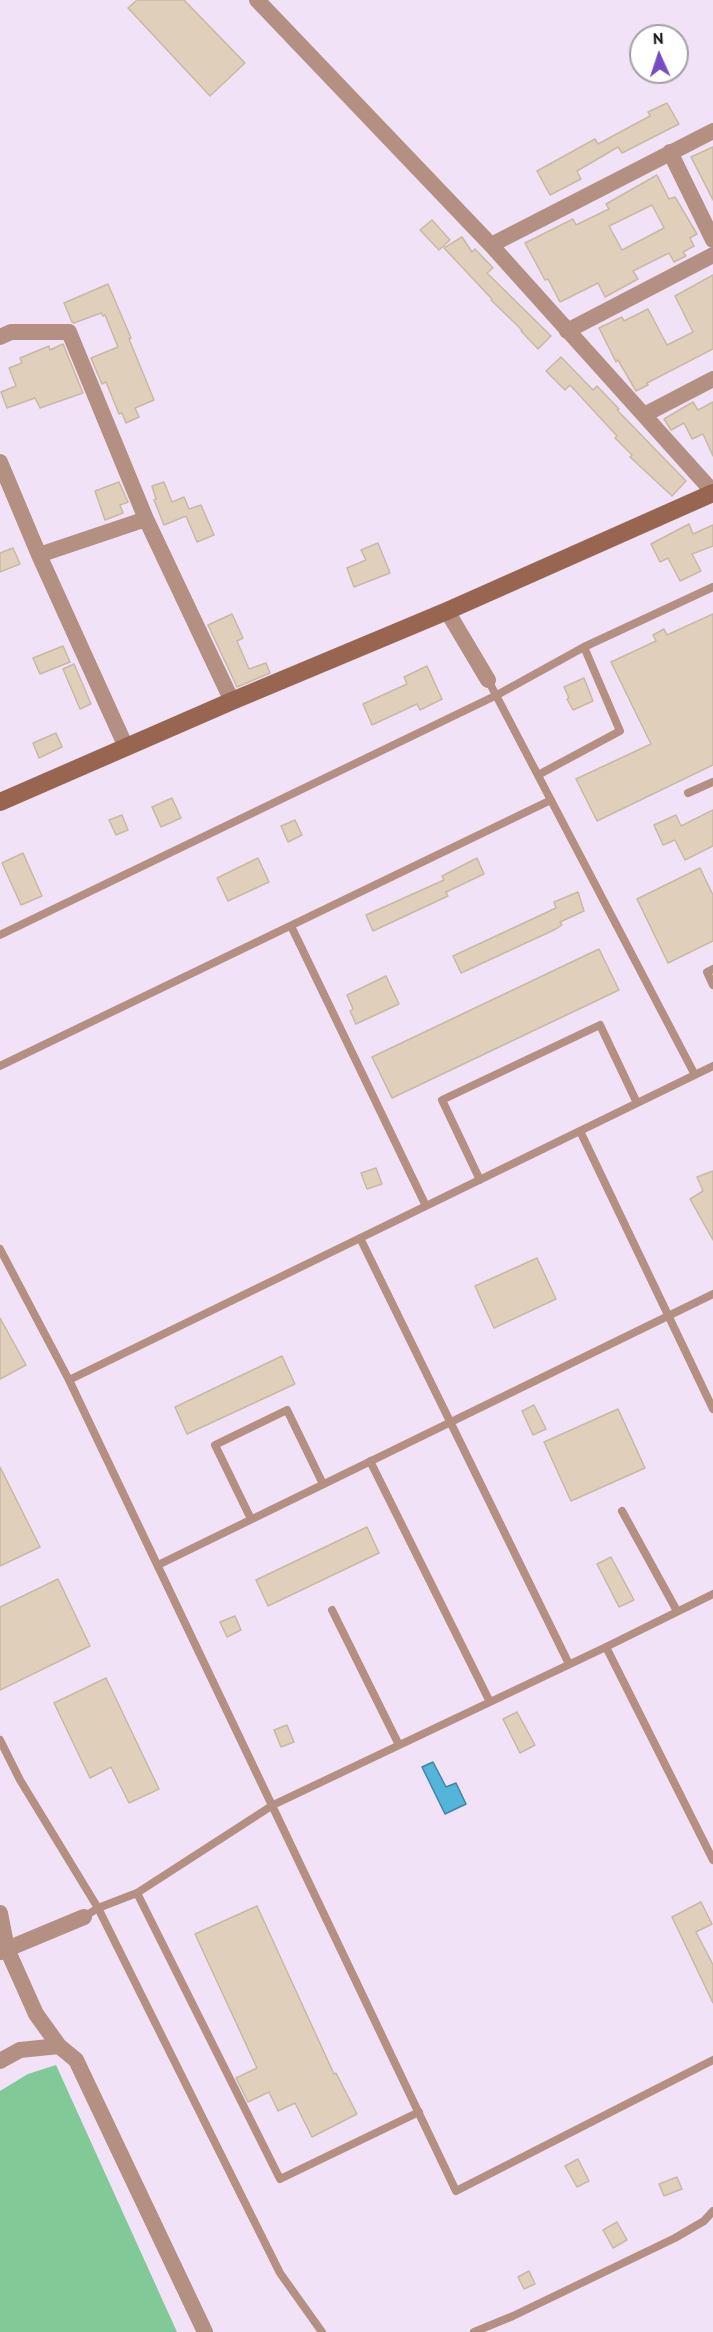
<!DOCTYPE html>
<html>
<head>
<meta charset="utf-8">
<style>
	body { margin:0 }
	#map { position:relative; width:713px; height:2332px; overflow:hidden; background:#f2e2f8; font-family:"PT Sans",sans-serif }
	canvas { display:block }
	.north { position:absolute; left:629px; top:24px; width:60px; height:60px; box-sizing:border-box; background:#fff; border:2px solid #a2a0a3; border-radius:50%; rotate:357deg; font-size:16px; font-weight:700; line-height:24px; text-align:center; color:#161118 }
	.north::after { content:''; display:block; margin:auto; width:21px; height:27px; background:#764cc5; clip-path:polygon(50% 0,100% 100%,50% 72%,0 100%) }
</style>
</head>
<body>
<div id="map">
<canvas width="713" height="2332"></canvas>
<div class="north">N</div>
</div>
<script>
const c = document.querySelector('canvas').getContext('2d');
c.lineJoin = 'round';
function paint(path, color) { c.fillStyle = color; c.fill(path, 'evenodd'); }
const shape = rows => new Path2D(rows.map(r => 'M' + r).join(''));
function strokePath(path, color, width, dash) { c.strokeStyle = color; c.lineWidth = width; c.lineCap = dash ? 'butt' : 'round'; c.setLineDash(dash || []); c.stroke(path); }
const green = shape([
	[56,2065,177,2332,0,2332,0,2091,28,2074]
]);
const water = shape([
	[433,1762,446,1787,456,1783,466,1804,445,1814,422,1767,433,1762]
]);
const building = shape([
	[137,0,184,0,245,63,210,96,128,8,137,0],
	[667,103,679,124,622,153,618,147,577,171,581,179,550,195,537,171,595,139,598,144,650,116,648,112,667,103],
	[713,147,713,200,691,157,713,147],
	[657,175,669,199,675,197,697,234,690,238,694,246,683,252,686,256,674,262,669,253,633,271,638,279,605,297,598,283,560,302,548,279,545,280,525,243,573,219,576,225,609,209,606,204,657,175],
	[652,205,664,228,622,250,609,226,652,205],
	[432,220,450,240,439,250,420,230,432,220],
	[462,237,472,252,475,249,493,268,487,273,551,336,538,349,521,331,522,330,491,300,492,299,444,248,462,237],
	[713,275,713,349,647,383,648,385,636,391,618,360,616,362,599,328,622,317,624,321,648,309,667,345,693,332,675,296,713,275],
	[108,284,131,338,129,339,154,400,135,408,139,417,126,423,122,413,119,414,106,382,102,384,91,358,118,347,105,315,103,316,101,313,74,323,72,322,64,303,108,284],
	[63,344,83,393,40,408,35,398,7,408,1,392,16,386,9,368,22,363,20,358,49,346,50,350,63,344],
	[561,357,593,390,597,386,619,409,617,410,686,481,672,496,630,457,632,455,615,438,617,436,570,385,565,390,546,371,561,357],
	[693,402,698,410,713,402,713,456,703,434,692,439,684,423,671,430,664,419,693,402],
	[119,482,128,502,120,505,123,513,105,520,95,491,119,482],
	[164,482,172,502,184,497,189,509,201,505,214,535,197,542,186,516,164,525,154,500,156,499,152,486,164,482],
	[689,524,693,534,713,525,713,546,692,554,701,571,680,581,668,558,660,562,651,544,689,524],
	[378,543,390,573,354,587,347,568,366,560,361,550,378,543],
	[13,548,20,564,0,572,0,553,13,548],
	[232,614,243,638,237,641,249,669,266,663,270,673,237,687,208,625,232,614],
	[713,614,713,765,597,821,576,779,651,744,611,662,656,641,653,635,664,629,667,635,713,614],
	[63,646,70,662,40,674,33,658,63,646],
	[74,664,91,704,80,709,63,669,74,664],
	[427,666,442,699,420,710,417,704,372,725,363,704,407,684,404,677,427,666],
	[584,678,593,701,573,710,567,699,569,698,564,687,584,678],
	[56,733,62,747,39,758,33,743,56,733],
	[172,798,181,818,161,827,152,807,172,798],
	[713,810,713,846,685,860,675,840,663,845,654,825,676,815,681,826,713,810],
	[122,815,128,830,116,835,109,820,122,815],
	[295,820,302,835,288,842,281,826,295,820],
	[23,853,42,896,21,905,2,863,23,853],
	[258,858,269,882,228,901,217,878,258,858],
	[477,858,484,874,446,892,448,896,373,931,366,915,444,880,442,876,477,858],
	[700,868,713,895,713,941,668,963,637,899,700,868],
	[578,892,584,911,560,922,562,925,556,929,461,973,453,956,556,908,554,902,578,892],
	[599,949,619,990,392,1098,372,1057,599,949],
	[386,976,399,1004,356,1024,350,1011,353,1009,347,995,386,976],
	[376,1168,382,1184,367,1189,361,1173,376,1168],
	[713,1171,713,1240,690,1199,703,1191,697,1177,713,1171],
	[537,1258,556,1299,494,1328,475,1286,537,1258],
	[0,1318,26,1365,0,1379,0,1318],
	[282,1356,295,1384,187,1434,175,1407,282,1356],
	[534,1405,546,1429,533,1435,522,1411,534,1405],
	[618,1409,645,1468,571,1501,544,1442,618,1409],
	[0,1467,40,1547,0,1566,0,1467],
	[367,1527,379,1553,268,1606,256,1580,367,1527],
	[611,1557,634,1600,619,1607,597,1564,611,1557],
	[58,1579,90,1646,0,1690,0,1607,58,1579],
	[235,1616,241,1630,227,1637,220,1622,235,1616],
	[106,1678,159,1789,129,1803,111,1767,90,1778,54,1703,106,1678],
	[517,1712,535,1745,520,1753,503,1719,517,1712],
	[287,1725,294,1742,281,1747,274,1730,287,1725],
	[701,1902,712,1924,696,1932,713,1965,713,2003,672,1917,701,1902],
	[257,1906,334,2074,336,2073,357,2114,312,2137,295,2103,278,2111,269,2092,248,2102,236,2078,257,2068,195,1934,257,1906],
	[578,2159,589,2181,577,2187,565,2166,578,2159],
	[677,2177,682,2189,664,2196,659,2184,677,2177],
	[617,2222,627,2240,613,2248,603,2230,617,2222],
	[529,2271,535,2284,524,2289,518,2277,529,2271]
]);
const lane = shape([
	[488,680,695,1075],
	[538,775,620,731,584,647],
	[688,793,713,782],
	[291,926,426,1206],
	[0,935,497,695,584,647,713,587],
	[713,969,707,972,713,985],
	[0,1066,551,800],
	[580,1131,713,1409],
	[480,1180,442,1100,600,1025,637,1103],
	[360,1238,569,1664],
	[0,1249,69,1380,456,2191,713,2060],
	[69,1380,713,1066],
	[370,1461,490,1702],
	[622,1511,677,1611],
	[251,1519,215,1445,287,1410,323,1484],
	[158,1565,713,1294],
	[332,1610,399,1745],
	[606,1647,713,1860],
	[0,1740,20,1780,98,1908,280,2273,322,2332],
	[137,1893,280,2179,419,2112],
	[84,1917,98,1908,137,1893,273,1805,606,1647,713,1594],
	[474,2332,513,2316,675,2238,704,2221,713,2211]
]);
const street = shape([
	[257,0,491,245,713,492],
	[670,152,713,240],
	[491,245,713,131],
	[567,331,713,255],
	[0,337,11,332,69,332,146,519,232,701],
	[644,415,713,379],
	[0,462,39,555,126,747],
	[39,555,146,519],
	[447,611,488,680],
	[0,1913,7,1949,36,2014,59,2046,76,2060,205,2332],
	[0,1952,84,1917],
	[0,2061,20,2050,59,2046]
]);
const secondary = shape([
	[0,802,232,701,447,611,713,493]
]);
paint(green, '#81c997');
paint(water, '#54b5db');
strokePath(water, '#4184a0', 1.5);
paint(building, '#e0d0bb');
strokePath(building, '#c8b8a4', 1.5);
strokePath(lane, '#b39082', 8);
strokePath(street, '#b39082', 16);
strokePath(secondary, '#976550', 18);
</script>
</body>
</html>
